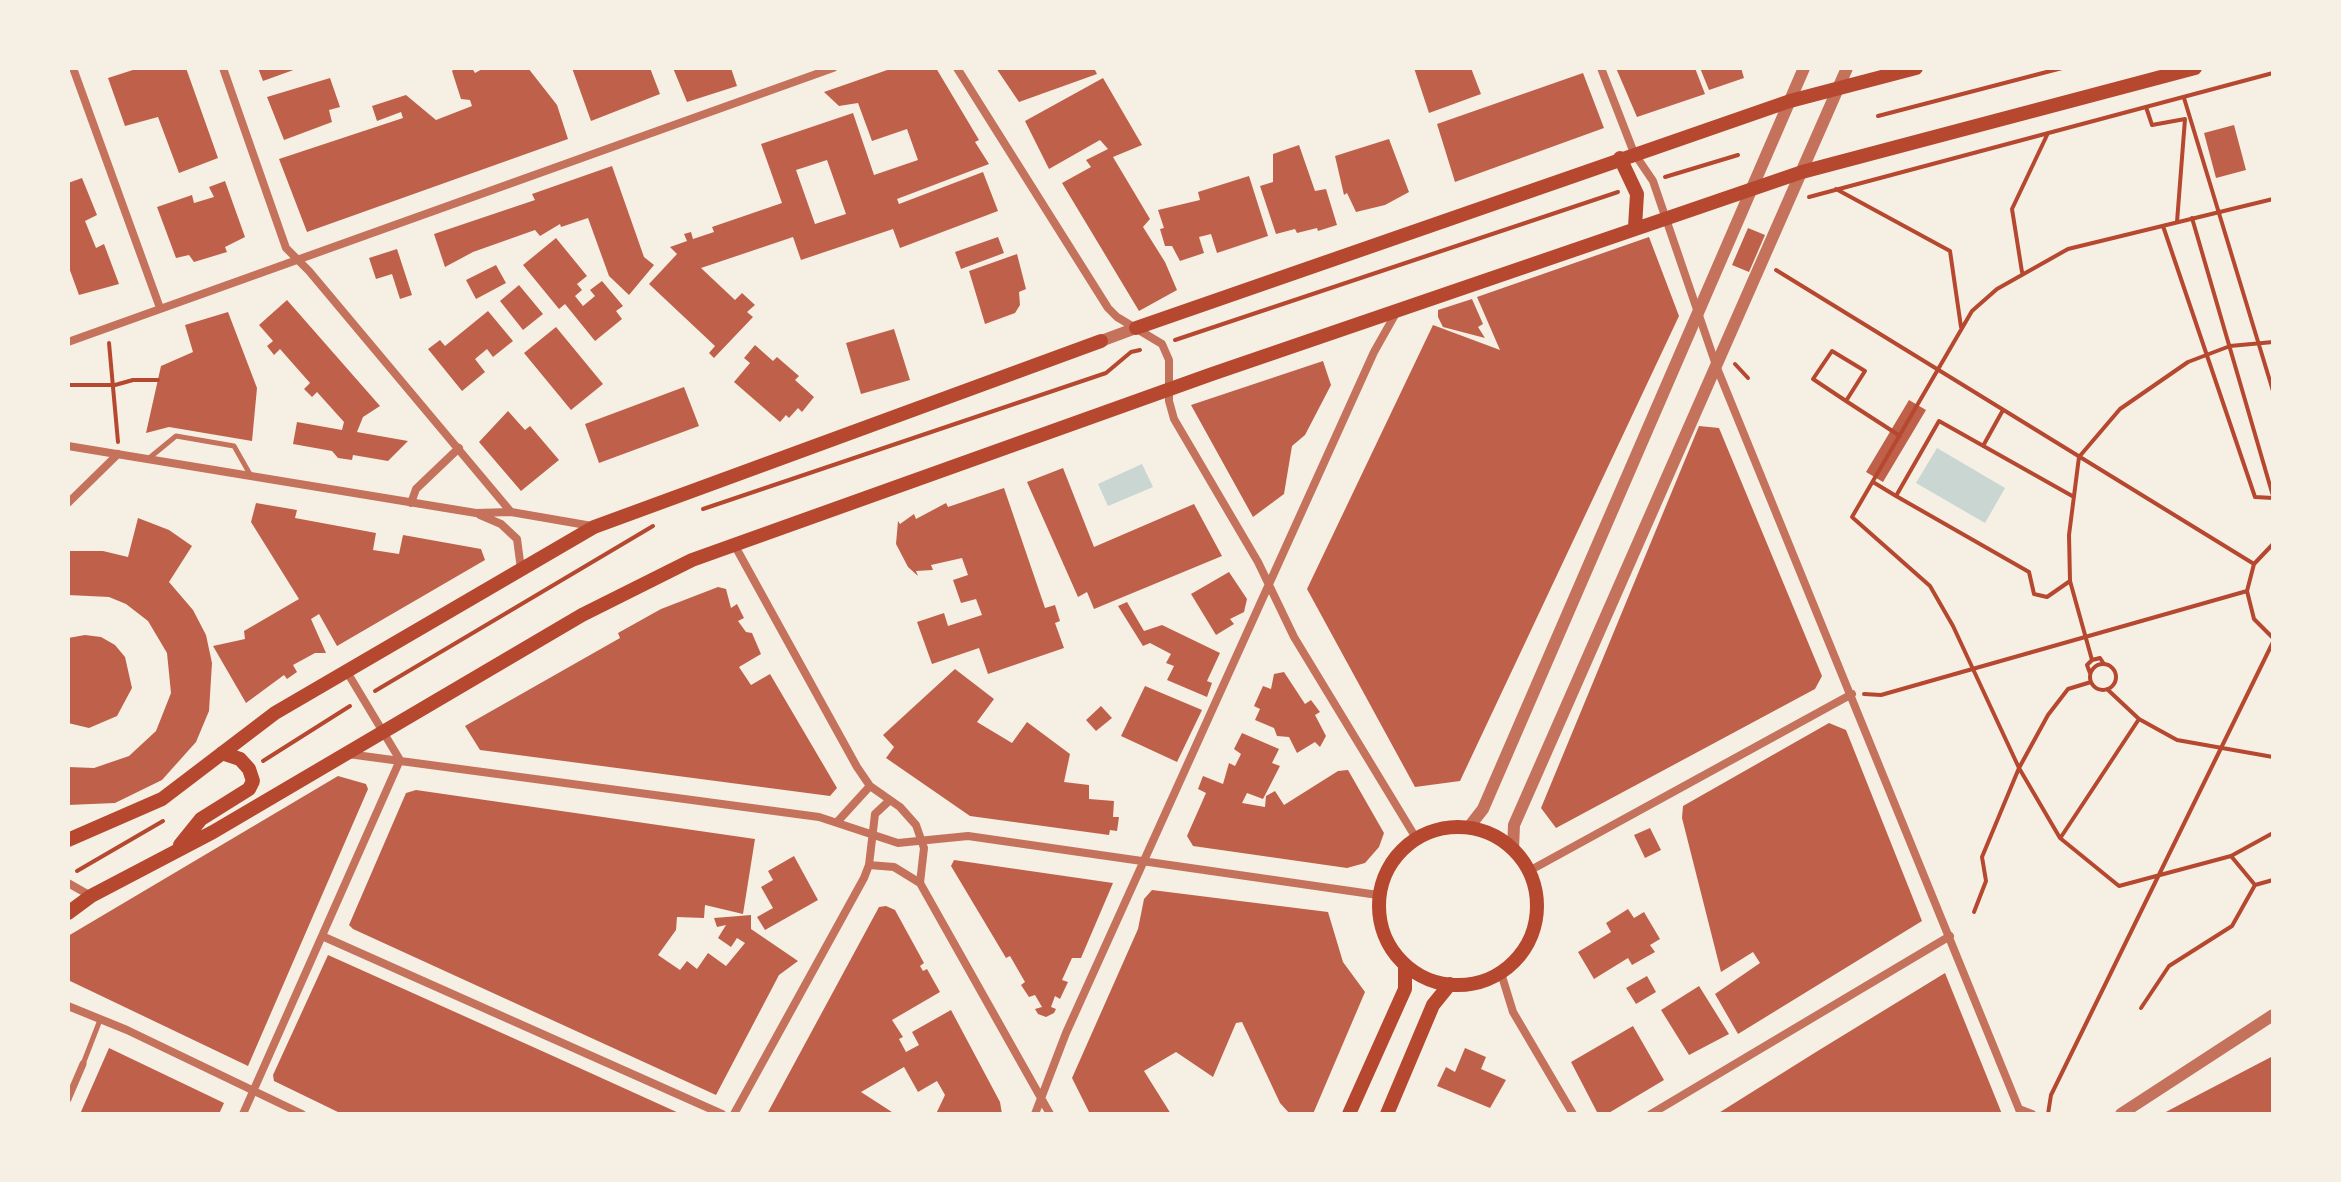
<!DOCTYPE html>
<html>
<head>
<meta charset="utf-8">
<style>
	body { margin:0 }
	#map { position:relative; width:2341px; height:1182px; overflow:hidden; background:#f6efe4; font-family:"PT Sans",sans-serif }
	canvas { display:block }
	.frame { position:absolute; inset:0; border:70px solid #f6efe4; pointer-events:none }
</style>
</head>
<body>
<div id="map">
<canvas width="2341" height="1182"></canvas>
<div class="frame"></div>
</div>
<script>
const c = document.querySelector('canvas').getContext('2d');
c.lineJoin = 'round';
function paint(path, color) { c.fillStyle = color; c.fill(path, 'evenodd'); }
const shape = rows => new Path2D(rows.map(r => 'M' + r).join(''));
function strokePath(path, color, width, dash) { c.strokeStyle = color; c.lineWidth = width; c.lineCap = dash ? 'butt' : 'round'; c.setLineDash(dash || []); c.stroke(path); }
const water = shape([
	[1937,448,2005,488,1985,523,1916,483],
	[1142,464,1153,487,1108,506,1098,484]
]);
const building = shape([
	[139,68,186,68,218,158,179,173,158,117,125,126,108,78],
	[258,68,299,68,263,81],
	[455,68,472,68,475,73,484,68,528,68,557,105,568,139,307,232,279,159,403,118,401,112,377,121,372,106,406,95,436,120,472,106,470,100,461,99,452,71],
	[572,68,650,68,660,94,591,121],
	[673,68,731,68,737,86,687,102],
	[893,68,936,68,979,140,975,142,989,164,897,199,899,204,983,172,998,211,900,248,893,229,801,260,793,237,701,268,735,300,742,293,755,305,747,312,753,317,714,358,709,353,715,346,649,284,677,254,670,247,687,241,684,234,691,232,693,239,714,232,712,227,782,203,761,144,853,113,874,175,918,160,907,129,872,141,858,103,839,106,824,92],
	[827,160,846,214,815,224,796,170],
	[996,68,1094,68,1097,74,1019,102],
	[1414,68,1471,68,1481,94,1429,113],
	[1616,68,1695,68,1705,94,1637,117],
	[1700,68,1741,68,1744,78,1709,90],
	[1583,73,1604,128,1455,182,1437,124],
	[330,78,340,107,329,110,332,122,284,140,267,97],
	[1103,78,1142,145,1113,157,1150,219,1143,227,1165,262,1177,290,1139,311,1062,183,1091,167,1086,160,1108,149,1100,140,1049,169,1025,121],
	[2234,125,2246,170,2216,178,2204,133],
	[1389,139,1409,192,1385,205,1356,212,1347,193,1344,195,1335,156],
	[1299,145,1315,191,1326,189,1337,225,1318,231,1317,228,1297,233,1295,229,1276,234,1260,186,1273,182,1273,154],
	[612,166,644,257,654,265,629,295,609,276,588,218,561,227,560,224,540,236,535,230,473,252,445,267,434,234,535,200,532,194],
	[1249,176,1268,236,1217,253,1211,234,1199,237,1204,253,1180,261,1172,246,1165,246,1160,229,1164,228,1158,210,1200,200,1198,192],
	[82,178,97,215,85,221,96,248,104,244,119,284,79,295,68,265,68,183],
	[225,181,245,237,225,247,227,252,194,262,189,255,176,258,157,207,192,195,194,203,214,197,209,187],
	[1748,228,1765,235,1749,272,1732,265],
	[998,237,1004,253,961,269,955,252],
	[1649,237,1679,316,1460,781,1415,787,1307,589,1433,325,1500,350,1477,297],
	[556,238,587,276,577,284,582,290,575,296,583,306,595,296,590,290,602,281,623,306,616,311,622,319,595,341,565,304,559,309,523,265],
	[397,249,412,295,400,299,392,274,376,279,369,258],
	[1017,254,1026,289,1019,292,1020,305,1015,313,985,324,969,271],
	[496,265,506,283,476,299,466,280],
	[519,285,543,314,523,330,500,301],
	[1472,299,1483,324,1478,327,1485,338,1443,327,1438,317,1438,310],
	[287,300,380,406,363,417,357,432,408,441,388,461,353,455,352,460,338,458,332,451,293,444,297,422,342,430,344,422,317,392,312,397,304,389,310,383,280,349,274,355,267,346,273,341,259,325],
	[488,311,513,341,493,357,487,349,475,359,485,372,462,391,428,349,440,340,445,346],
	[228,312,257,388,252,441,169,427,146,433,161,366,193,352,185,325],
	[556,327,603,384,571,410,524,353],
	[894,329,910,380,861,394,846,343],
	[755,345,773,361,777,357,799,376,795,380,814,397,802,412,798,408,789,418,786,415,780,422,734,382,750,363,744,358],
	[1323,361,1331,385,1305,435,1292,446,1284,494,1253,517,1191,405],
	[684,387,699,426,599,463,585,424],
	[1909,400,1926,410,1883,482,1866,472],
	[508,411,525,430,530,426,559,460,521,491,479,442],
	[1699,426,1719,428,1822,676,1815,689,1556,828,1541,808],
	[1063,468,1094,547,1194,504,1222,556,1094,609,1087,592,1078,597,1027,482],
	[1004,488,1045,608,1055,605,1060,621,1055,623,1064,648,988,674,979,648,932,664,917,622,944,613,948,626,982,615,976,599,961,603,953,580,968,575,962,558,931,565,933,570,916,571,918,576,908,567,896,544,898,521,900,524,914,514,916,519,946,503,948,507],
	[256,503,297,510,295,518,376,533,373,550,399,554,403,535,481,549,485,560,337,646,319,614,311,619,326,653,315,653,293,665,297,672,287,679,284,675,246,703,213,646,245,639,244,631,299,599,251,522],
	[138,518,169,530,192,546,169,582,193,610,206,635,212,663,209,711,196,742,162,780,115,803,68,805,68,767,94,768,129,756,156,731,171,693,167,653,148,621,126,604,109,597,68,595,68,551,103,551,128,557],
	[1229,572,1247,599,1244,612,1230,619,1234,624,1216,635,1191,594],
	[718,587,726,589,731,608,737,604,744,618,738,621,746,632,752,633,761,654,739,667,751,685,770,674,837,788,830,796,480,750,465,726,620,638,618,633,661,609],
	[1127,602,1144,631,1162,625,1220,653,1207,681,1212,683,1207,697,1167,680,1174,666,1166,663,1171,654,1150,643,1143,646,1118,606],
	[85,635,101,637,115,645,125,657,132,688,117,716,89,728,68,723,68,638],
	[955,669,994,699,977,722,1012,743,1027,722,1070,754,1064,782,1089,785,1089,799,1114,801,1113,817,1119,817,1117,831,1110,830,1109,835,970,816,886,758,894,747,883,735],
	[1284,672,1305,704,1311,700,1320,712,1315,715,1326,736,1320,747,1315,742,1297,753,1289,737,1277,736,1274,728,1255,720,1260,709,1254,706,1263,686,1271,689,1274,674],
	[1145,686,1202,710,1177,762,1121,736],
	[1101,706,1112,718,1096,731,1086,720],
	[1829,723,1846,730,1922,921,1738,1034,1715,994,1760,963,1753,952,1721,972,1682,818,1683,806],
	[1242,733,1279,749,1272,763,1280,766,1263,799,1247,793,1242,803,1265,807,1266,796,1275,791,1284,805,1338,771,1348,770,1384,833,1379,847,1365,863,1347,868,1193,846,1187,836,1206,793,1198,789,1203,776,1223,784,1229,763,1235,766,1241,754,1234,749],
	[338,776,366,784,368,789,248,1066,68,980,68,936],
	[416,790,755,839,743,914,705,905,704,918,677,917,676,930,658,955,680,970,687,961,697,969,708,953,726,966,745,943,737,938,731,947,718,938,726,925,717,927,714,918,751,915,751,929,798,961,779,975,716,1095,353,929,349,925,406,793],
	[1650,828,1661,850,1645,858,1634,835],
	[794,856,818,900,765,930,757,917,773,908,761,887,773,880,768,871],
	[954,860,1113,883,1081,958,1072,958,1062,980,1068,982,1060,999,1055,996,1051,1007,1056,1009,1054,1013,1046,1017,1038,1014,1035,1009,1042,1007,1035,995,1029,997,1021,985,1025,982,1010,956,1006,958,951,866],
	[1152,890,1328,912,1343,962,1365,992,1313,1114,1290,1114,1280,1103,1242,1022,1236,1023,1213,1077,1176,1052,1144,1071,1171,1114,1090,1114,1072,1078,1138,929,1144,899],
	[886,906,895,910,924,963,920,966,923,971,927,969,940,992,892,1020,903,1037,899,1039,906,1052,919,1045,912,1032,951,1010,1000,1102,1002,1114,936,1114,945,1095,937,1081,918,1092,904,1067,861,1092,895,1114,767,1114,879,907],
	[1628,909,1634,918,1644,912,1660,939,1650,945,1655,952,1632,965,1628,958,1594,979,1578,952,1611,932,1606,923],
	[328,955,542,1051,681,1114,342,1114,274,1081,273,1075],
	[1945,973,2002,1114,1717,1114,1816,1052],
	[1647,976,1656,992,1636,1004,1626,988],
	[1699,986,1729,1034,1689,1055,1661,1010],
	[1633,1026,1664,1080,1607,1114,1598,1114,1571,1062],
	[109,1048,224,1103,219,1114,80,1114],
	[1465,1048,1486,1057,1481,1069,1506,1080,1490,1108,1437,1086,1446,1067,1455,1072],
	[2273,1056,2273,1114,2162,1114,2179,1105]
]);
const path = shape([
	[2184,98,2273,391],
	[2146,107,2152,125,2185,119,2177,222],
	[1878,116,2062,68],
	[1665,177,1738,155],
	[1836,189,1950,251,1961,327],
	[1809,197,2273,73],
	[2273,199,2068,249,1997,289,1972,311,1852,517,1930,586,1953,626,2019,768,2060,838,2119,886,2231,856,2273,833],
	[2192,218,2273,496],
	[2163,226,2255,497,2273,498],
	[1776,270,2254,564],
	[2022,272,2012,209,2048,133],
	[1175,340,1618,192],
	[109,343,118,442],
	[1735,364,1748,378],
	[68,385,115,385,133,380,158,380],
	[1846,401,1865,371,1832,351,1813,379,1846,401,1900,436],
	[1983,446,2003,410],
	[1873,482,1896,496],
	[703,509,1106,373,1131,352,1140,350],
	[2273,544,2254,564,2247,591,2254,619,2273,638],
	[2070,581,2047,597,2034,594,2029,572,1896,496,1939,421,2074,497],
	[2092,660,2100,658,2104,664],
	'2090 677a13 13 0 1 1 26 0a13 13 0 1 1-26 0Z',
	[2090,673,2087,665,2092,660,2070,581,2069,535,2079,457,2120,409,2188,362,2230,346,2273,342],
	[2107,689,2139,719,2177,740,2273,757],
	[375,691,653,526],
	[1864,694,1881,695,2247,591],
	[263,761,350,706],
	[2061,837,2139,719],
	[2231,856,2255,885,2273,880],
	[77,871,163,821],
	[1974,912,1986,881,1982,857,2019,768,2048,715,2068,689,2091,682],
	[2273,932,2273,948],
	[2141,1008,2169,966,2232,926,2255,885],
	[2048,1114,2051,1095,2273,642]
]);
const service = shape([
	[148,459,176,436,234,446,251,476],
	[83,1064,100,1020]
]);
const pedestrian = shape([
	[68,1099,83,1064]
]);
const minor = shape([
	[73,68,160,308],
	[223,68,286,248,309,271,511,512],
	[957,68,1108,308,1117,317,1162,344,1169,360,1169,401,1174,419,1258,562,1294,637,1416,838],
	[1601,68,1634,153,1653,181,1717,368,2021,1114],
	[68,342,833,68],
	[68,446,476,513,511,512,592,526],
	[68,503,118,454],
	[411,503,416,489,459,448],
	[480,515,501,524,517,539,521,569],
	[735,546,857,767,870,786,900,807,916,825,924,848,920,883],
	[348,754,819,817,898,843,968,836,1378,895],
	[838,821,870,786],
	[869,865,894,867,920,883,1050,1114],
	[1529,871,1852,694],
	[68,883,91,896],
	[322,936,722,1114],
	[1501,973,1513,1012,1573,1114],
	[68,1006,127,1030,302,1114],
	[2019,1109,2032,1114],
	[243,1114,400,760,347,672],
	[734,1114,864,878,869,865,875,814,890,800],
	[1035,1114,1066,1033,1374,352,1396,313],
	[1651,1114,1950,936]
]);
const tertiary = shape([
	[1101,341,1136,328],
	[1469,827,1483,809,1804,68],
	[1513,849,1514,825,1847,68],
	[2121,1114,2273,1015]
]);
const secondary = shape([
	[1620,158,1637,194,1635,227],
	[1136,328,1790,101,1916,68],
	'1379 906a79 79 0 1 1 158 0a79 79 0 1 1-158 0Z',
	[68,840,162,799,275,713,594,527,1101,341],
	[180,845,201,819,249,789,253,781,249,769,240,759,222,753],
	[68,913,91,896,213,832,582,615,692,560,1212,374,1802,172,2195,68],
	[1349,1114,1405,989,1405,967],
	[1387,1114,1433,1005,1450,984]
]);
paint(water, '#c9d6d2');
paint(building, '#bf614a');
strokePath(path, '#b5482f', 4);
strokePath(service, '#c5725c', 5);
strokePath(pedestrian, '#c5725c', 7);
strokePath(minor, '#c5725c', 8);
strokePath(tertiary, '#c5725c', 12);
strokePath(secondary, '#b5482f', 14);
</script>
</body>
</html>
